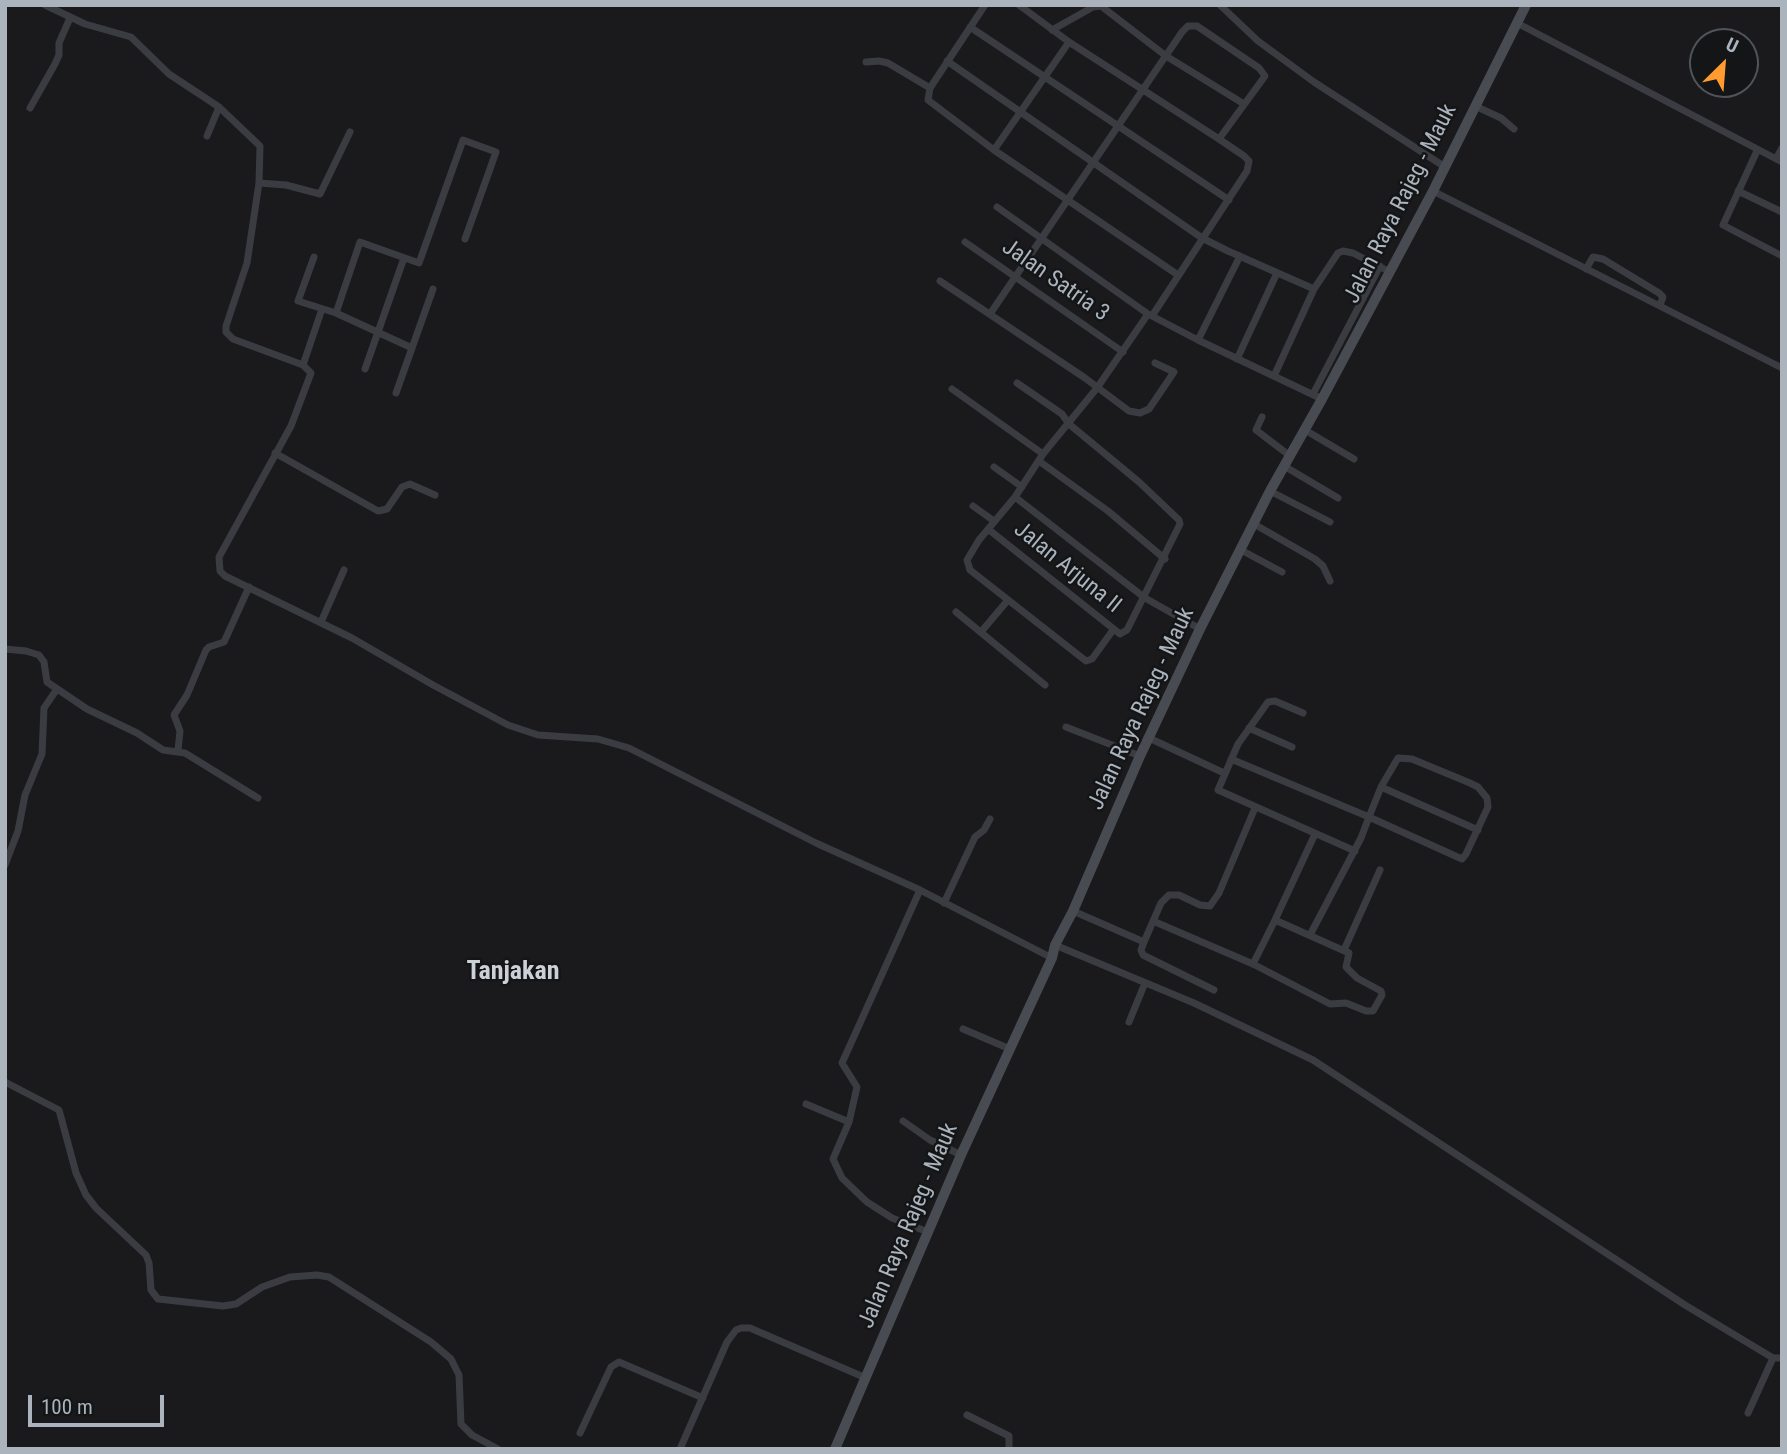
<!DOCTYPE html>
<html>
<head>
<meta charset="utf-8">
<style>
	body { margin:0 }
	#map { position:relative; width:1787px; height:1454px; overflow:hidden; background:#1a1a1c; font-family:"Roboto Condensed",sans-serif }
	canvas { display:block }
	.frame { position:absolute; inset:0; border:7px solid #abb3bd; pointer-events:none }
	.north { position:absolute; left:1689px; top:28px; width:70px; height:70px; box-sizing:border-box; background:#141517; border:2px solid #505459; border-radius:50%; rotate:25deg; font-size:19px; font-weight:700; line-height:28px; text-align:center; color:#abb3bd }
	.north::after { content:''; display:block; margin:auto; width:24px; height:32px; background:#ff9b2f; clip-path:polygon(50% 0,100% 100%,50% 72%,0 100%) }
	.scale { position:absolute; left:28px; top:1395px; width:136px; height:32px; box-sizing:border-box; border:4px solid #abb3bd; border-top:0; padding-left:9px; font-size:21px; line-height:24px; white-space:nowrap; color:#abb3bd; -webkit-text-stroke:5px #141517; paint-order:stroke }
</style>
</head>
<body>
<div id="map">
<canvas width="1787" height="1454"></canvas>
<div class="frame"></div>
<div class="north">U</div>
<div class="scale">100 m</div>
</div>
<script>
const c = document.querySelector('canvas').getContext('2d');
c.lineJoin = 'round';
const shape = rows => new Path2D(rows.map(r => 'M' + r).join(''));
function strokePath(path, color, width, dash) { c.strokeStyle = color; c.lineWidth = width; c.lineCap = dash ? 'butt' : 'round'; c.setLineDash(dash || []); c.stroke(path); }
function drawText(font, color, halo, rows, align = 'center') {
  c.font = font + ' "Roboto Condensed",sans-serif'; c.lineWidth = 5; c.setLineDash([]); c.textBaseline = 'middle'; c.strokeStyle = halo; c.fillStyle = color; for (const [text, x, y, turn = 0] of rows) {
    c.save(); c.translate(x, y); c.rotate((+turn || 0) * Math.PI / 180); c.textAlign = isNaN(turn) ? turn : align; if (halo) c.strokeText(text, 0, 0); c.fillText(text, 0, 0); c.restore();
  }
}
const minor = shape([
	[45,5,85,24,131,37,169,74,219,107,260,146,259,183,247,263,226,326,226,332,233,339,303,365,311,373,291,426,219,557,220,571,225,576,352,638,433,685,508,725,538,735,598,739,629,748,816,843,920,890,1052,958],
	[985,5,930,88,928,100,994,150,1178,275],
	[1019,5,1069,42,1219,139],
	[1220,5,1258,41,1314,82,1445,167],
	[1517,23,1782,162],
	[970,27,1229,200],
	[1052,30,1093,7,1101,6,1166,56,1244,104],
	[947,61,1202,238,1228,251,1314,289,1338,253,1343,251,1353,253,1390,272],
	[866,62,879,61,888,63,930,88],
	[1475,106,1501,118,1514,129],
	[30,108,55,64,59,55,59,43,70,18],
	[207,136,219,107],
	[994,150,1069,42],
	[1757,151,1723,225,1782,256],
	[1776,159,1782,148],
	[259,183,286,185,320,194,350,132],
	[1433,191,1782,368],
	[1738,191,1782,212],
	[997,207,1148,314,1198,340,1322,399],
	[965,242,1123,352],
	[314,257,298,301,336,313,360,242,419,263,463,140,496,152,465,239],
	[1586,269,1593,257,1603,259,1659,293,1663,297,1660,305],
	[940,281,1085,378,1129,411,1140,413,1149,409,1174,372,1155,363],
	[336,313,412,348],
	[990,314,1182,32,1188,26,1197,26,1259,68,1265,76,1219,139,1244,156,1249,161,1247,171,1152,316],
	[1198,340,1240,256],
	[1237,359,1277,273],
	[303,365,322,309],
	[365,369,404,258],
	[1274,376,1314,289],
	[952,389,1043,454],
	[396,393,433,289],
	[1313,394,1380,266],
	[1262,417,1256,430,1290,456],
	[1305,430,1354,459],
	[275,453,378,511,387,509,402,487,410,484,435,495],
	[1039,461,1108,511,1165,559],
	[1284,466,1338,498],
	[994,467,1022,487],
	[1270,491,1330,522],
	[1015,497,1145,598,1200,629],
	[973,506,994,521],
	[1254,524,1315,559,1323,566,1330,581],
	[988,529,1120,634,1127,630,1180,524,1179,520,1139,482,1069,424,1062,414,1017,383],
	[1241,550,1282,572],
	[956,612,1045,685],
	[321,622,344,570],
	[1113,630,1092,659,1086,661,970,570,967,560,979,540,1015,497,1043,454,1097,388,1148,314],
	[981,632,1008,600],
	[5,649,26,651,39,655,44,662,47,682,87,709,137,733,163,750,185,753,258,798],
	[1303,713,1275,701,1268,702,1238,744,1218,790,1355,851],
	[1066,727,1140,756],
	[1249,728,1292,747],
	[1149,738,1224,773],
	[178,750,180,731,174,715,187,695,206,650,209,647,224,642,249,587],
	[1231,759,1369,817,1462,859,1466,854,1488,807,1487,798,1478,787,1470,783,1412,759,1398,758,1381,787,1369,817,1361,838,1310,935],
	[1381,787,1478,830],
	[5,865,18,831,25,795,42,754,44,708,57,689],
	[920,890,842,1063,857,1087,849,1122,833,1159,842,1178,867,1202,892,1218,928,1232],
	[944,903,975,837,984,830,990,819],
	[1073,911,1144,942,1161,903,1169,895,1179,895,1200,905,1210,906,1219,893,1255,808],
	[1275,920,1315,834],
	[1153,921,1253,964,1330,1004,1346,1003,1366,1011,1373,1011,1382,995,1381,991,1357,978,1346,967,1349,953,1275,920,1253,964],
	[1144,942,1141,950,1143,955,1214,990],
	[1055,945,1194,1003,1313,1060,1685,1305,1773,1358,1782,1358],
	[1344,950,1380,870],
	[1129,1022,1145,983],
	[963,1029,1010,1049],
	[5,1082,59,1110,76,1173,86,1195,96,1208,146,1255,149,1263,151,1290,158,1299,223,1306,236,1304,262,1287,290,1277,317,1275,329,1277,431,1342,451,1359,459,1375,461,1424,472,1435,498,1449],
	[806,1104,849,1122],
	[903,1121,930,1140,961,1155],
	[1748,1413,1773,1358],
	[967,1415,1009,1436,1009,1449],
	[580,1433,611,1367,619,1362,703,1398],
	[680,1449,727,1342,736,1330,741,1328,750,1328,866,1378]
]);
const secondary = shape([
	[835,1449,961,1155,1052,958,1055,945,1073,911,1140,756,1200,629,1270,491,1322,399,1433,191,1526,5]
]);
const streetNames = [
	["Jalan Raya Rajeg - Mauk",1401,204,-63],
	["Jalan Satria 3",1055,281,35],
	["Jalan Arjuna II",1067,568,39],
	["Jalan Raya Rajeg - Mauk",1142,709,-65],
	["Jalan Raya Rajeg - Mauk",909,1226,-67]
];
const quarterNames = [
	["Tanjakan",513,972]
];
strokePath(minor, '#3a3c42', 7);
strokePath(secondary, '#484c52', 10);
drawText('23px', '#abb3bd', '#141517', streetNames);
drawText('bold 26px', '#ccd1d8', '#141517', quarterNames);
</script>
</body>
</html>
